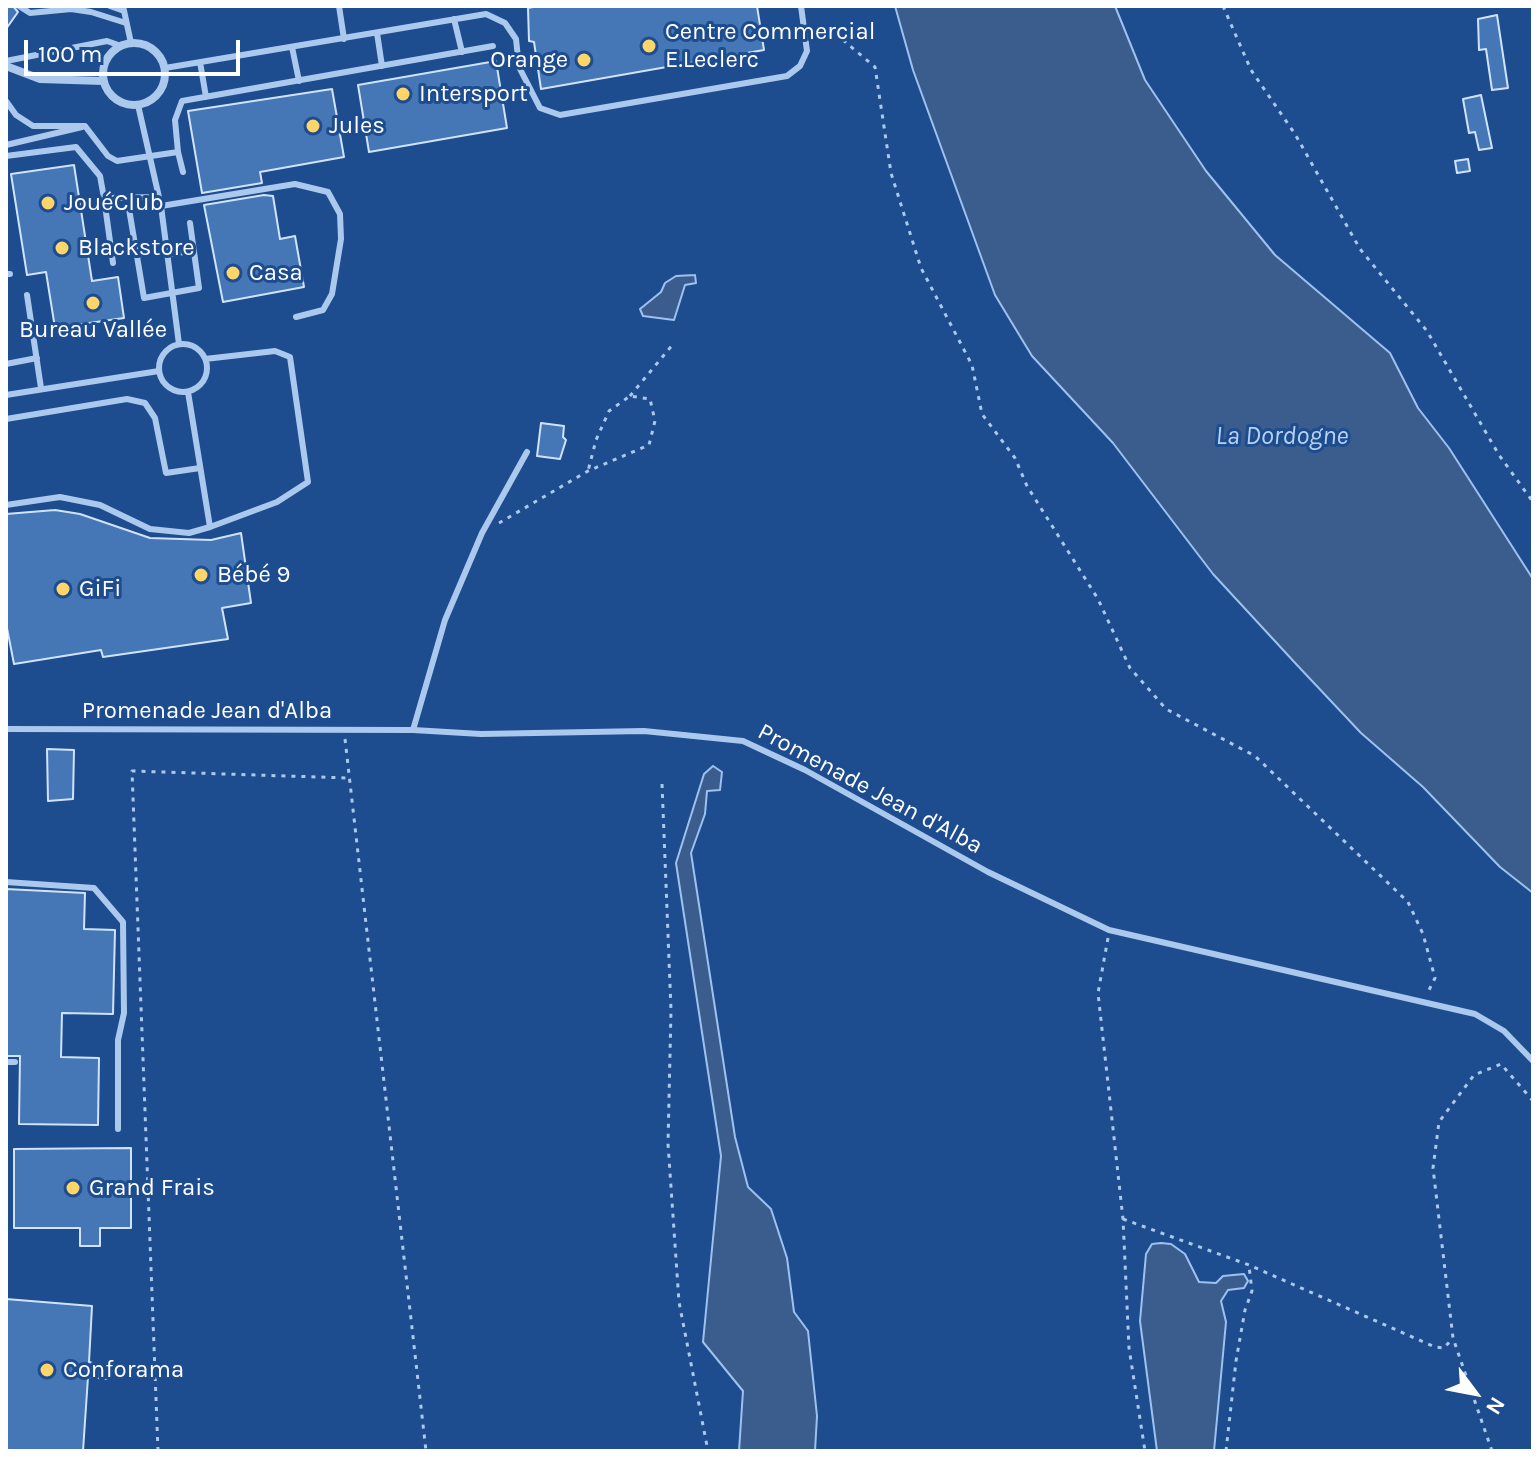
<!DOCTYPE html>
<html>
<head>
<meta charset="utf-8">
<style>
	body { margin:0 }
	#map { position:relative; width:1539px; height:1457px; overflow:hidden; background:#1d4c8f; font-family:Karla,sans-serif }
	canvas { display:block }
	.frame { position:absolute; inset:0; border:8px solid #fff; pointer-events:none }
	.north { position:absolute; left:1435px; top:1353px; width:80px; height:80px; -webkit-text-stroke:6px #1d4c8f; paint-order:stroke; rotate:122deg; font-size:22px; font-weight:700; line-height:32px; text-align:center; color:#fff }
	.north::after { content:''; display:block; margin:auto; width:28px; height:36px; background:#fff; clip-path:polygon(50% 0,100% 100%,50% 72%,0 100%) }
	.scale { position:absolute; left:24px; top:40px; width:216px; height:36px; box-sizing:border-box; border:4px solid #fff; border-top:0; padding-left:10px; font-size:24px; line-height:28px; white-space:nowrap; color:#fff; -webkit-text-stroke:6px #1d4c8f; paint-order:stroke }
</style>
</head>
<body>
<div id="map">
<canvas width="1539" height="1457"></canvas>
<div class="frame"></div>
<div class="north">N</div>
<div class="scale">100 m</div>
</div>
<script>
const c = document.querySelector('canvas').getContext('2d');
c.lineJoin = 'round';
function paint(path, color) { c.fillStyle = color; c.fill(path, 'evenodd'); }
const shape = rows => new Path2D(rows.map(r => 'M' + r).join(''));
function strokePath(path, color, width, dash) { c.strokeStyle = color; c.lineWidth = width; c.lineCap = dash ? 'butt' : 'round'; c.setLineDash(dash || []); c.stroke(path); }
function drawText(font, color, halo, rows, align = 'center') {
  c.font = font + ' Karla,sans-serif'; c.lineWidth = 6; c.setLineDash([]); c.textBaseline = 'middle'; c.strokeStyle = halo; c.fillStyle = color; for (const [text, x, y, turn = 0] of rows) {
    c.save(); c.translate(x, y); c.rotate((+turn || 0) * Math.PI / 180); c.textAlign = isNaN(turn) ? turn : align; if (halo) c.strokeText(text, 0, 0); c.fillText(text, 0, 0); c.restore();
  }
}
const water = shape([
	[895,6,1115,6,1145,80,1206,171,1275,255,1390,353,1418,408,1449,448,1533,579,1533,893,1500,867,1423,787,1361,733,1297,665,1213,574,1113,443,1032,356,995,295,913,70,895,6],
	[695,275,696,283,685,285,674,320,643,316,640,309,661,292,665,283,676,276,695,275],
	[713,766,722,772,720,790,707,791,705,814,691,853,735,1137,748,1187,771,1209,787,1258,794,1312,808,1331,817,1416,815,1451,739,1451,743,1391,703,1342,721,1156,676,863,704,774,713,766],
	[1161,1243,1171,1244,1185,1254,1199,1282,1216,1283,1223,1276,1244,1274,1248,1281,1244,1288,1228,1290,1221,1301,1226,1322,1214,1451,1157,1451,1140,1321,1146,1254,1152,1244,1161,1243]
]);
const building = shape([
	[6,6,13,6,18,12,6,29,6,6],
	[538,6,757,6,764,50,541,89,534,42,529,41,528,8,538,6],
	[1497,15,1508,88,1492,90,1486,49,1479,50,1478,19,1497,15],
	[496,61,507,128,369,152,358,85,496,61],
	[332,89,344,157,260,172,262,183,202,193,188,111,332,89],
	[1481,95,1492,148,1479,150,1475,132,1469,133,1463,99,1481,95],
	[1468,159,1470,171,1457,173,1455,161,1468,159],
	[74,165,92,281,118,277,124,318,55,328,46,272,27,275,11,174,74,165],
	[264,195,273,196,280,239,295,236,304,287,223,302,204,205,264,195],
	[541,423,564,426,563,437,566,440,560,459,537,456,541,423],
	[55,510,80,514,150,538,211,540,241,533,251,603,222,608,228,639,103,657,101,650,14,664,6,623,6,514,55,510],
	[47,749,74,750,73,799,48,801,47,749],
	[6,889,85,893,84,929,115,930,113,1014,62,1013,61,1057,99,1058,98,1125,19,1124,20,1056,6,1056,6,889],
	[131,1148,131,1228,100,1228,100,1246,80,1246,80,1228,14,1228,14,1149,131,1148],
	[6,1299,92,1306,89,1362,107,1367,107,1379,88,1377,83,1451,6,1451,6,1299]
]);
const path = shape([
	[1223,6,1251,70,1295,134,1360,249,1427,331,1499,455,1533,502],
	[843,40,875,67,891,173,921,268,972,365,982,414,1015,458,1027,486,1098,599,1130,668,1166,709,1255,756,1408,902,1423,934,1435,978,1427,994],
	[630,396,674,343],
	[499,523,588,471,649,445,655,421,650,399,630,396,609,411,596,440,588,471],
	[345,739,426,1451],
	[662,784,671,1010,668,1144,679,1302,708,1451],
	[1108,938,1098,993,1123,1219,1129,1348,1145,1451],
	[1123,1219,1249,1265,1435,1347,1444,1348,1453,1338],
	[158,1451,132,771,349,778],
	[1226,1451,1236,1361,1245,1310,1252,1291,1249,1266],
	[1492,1451,1453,1338,1433,1168,1439,1122,1474,1075,1501,1064,1533,1101]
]);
const lane = shape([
	[19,6,30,13,71,9,91,12,126,23],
	[110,6,124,11],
	[123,6,131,43],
	[339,6,344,39],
	[454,19,462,52],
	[377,33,382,66],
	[292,47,299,81],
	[6,61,107,41,121,46],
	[200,62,206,97],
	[165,68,486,14,505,23,516,39,519,67,540,108,560,115,787,76,800,66,807,51,801,6],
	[6,101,16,115,33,126,85,126,108,156,117,161,178,152,183,172],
	[138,105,161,206,179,344],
	[6,145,82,127],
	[178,152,175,120,182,101,493,46],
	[6,156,76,147,100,176,104,198],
	[127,197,144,298,199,288,190,223],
	[161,206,295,184,328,192,340,214,341,239,332,294,323,310,296,317],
	[167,254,194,251],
	[113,263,104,198,159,197],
	[6,274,10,274],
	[27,295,41,388],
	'159 368a24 24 0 1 1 48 0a24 24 0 1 1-48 0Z',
	[205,359,275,351,290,357,308,482,277,502,210,527],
	[6,364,37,358],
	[6,395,159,371],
	[6,419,127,399,145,403,155,418,166,473,200,468],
	[6,505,60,497,100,505,150,529,189,533,210,527,188,392],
	[6,729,413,730,481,734,644,731,743,741,805,770,988,872,1109,930,1475,1014,1504,1031,1533,1061],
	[413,730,445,620,482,533,527,452],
	[6,882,94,888,123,922,124,1013,118,1040,118,1129],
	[6,1062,15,1062]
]);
const street = shape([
	'103 74a31 31 0 1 1 62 0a31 31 0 1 1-62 0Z',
	[6,66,40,79,103,81]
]);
const markers = [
	[649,46,8,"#fdd569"],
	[584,60,8,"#fdd569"],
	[403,94,8,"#fdd569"],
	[313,126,8,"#fdd569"],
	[48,203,8,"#fdd569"],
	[62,248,8,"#fdd569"],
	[233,273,8,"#fdd569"],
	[93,303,8,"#fdd569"],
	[201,575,8,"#fdd569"],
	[63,589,8,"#fdd569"],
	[73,1188,8,"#fdd569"],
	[47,1370,8,"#fdd569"]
];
const poiNames = [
	["Centre Commercial",665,32],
	["E.Leclerc",665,60],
	["Orange",568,60,"right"],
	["Intersport",419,94],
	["Jules",329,126],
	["JouéClub",64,203],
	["Blackstore",78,248],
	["Casa",249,273],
	["Bureau Vallée",93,330,"center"],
	["Bébé 9",217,575],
	["GiFi",79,589],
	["Grand Frais",89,1188],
	["Conforama",63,1370]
];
const streetNames = [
	["Promenade Jean d'Alba",207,711],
	["Promenade Jean d'Alba",870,789,28]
];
const waterNames = [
	["La Dordogne",1282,437]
];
paint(water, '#3a5d8d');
strokePath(water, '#9ec2ef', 2);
paint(building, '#4576b6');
strokePath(building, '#d1e3fa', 2);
strokePath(path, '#abc8ed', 3, [4, 6]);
strokePath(lane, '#abc8ed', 6);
strokePath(street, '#abc8ed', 8);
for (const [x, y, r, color] of markers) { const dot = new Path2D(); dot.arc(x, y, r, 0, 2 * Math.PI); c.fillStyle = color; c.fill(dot); strokePath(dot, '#1d4c8f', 3); }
drawText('24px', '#fff', '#1d4c8f', poiNames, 'left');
drawText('24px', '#fff', '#1d4c8f', streetNames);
drawText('italic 26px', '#b7d2f4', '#1d4c8f', waterNames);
</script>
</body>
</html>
